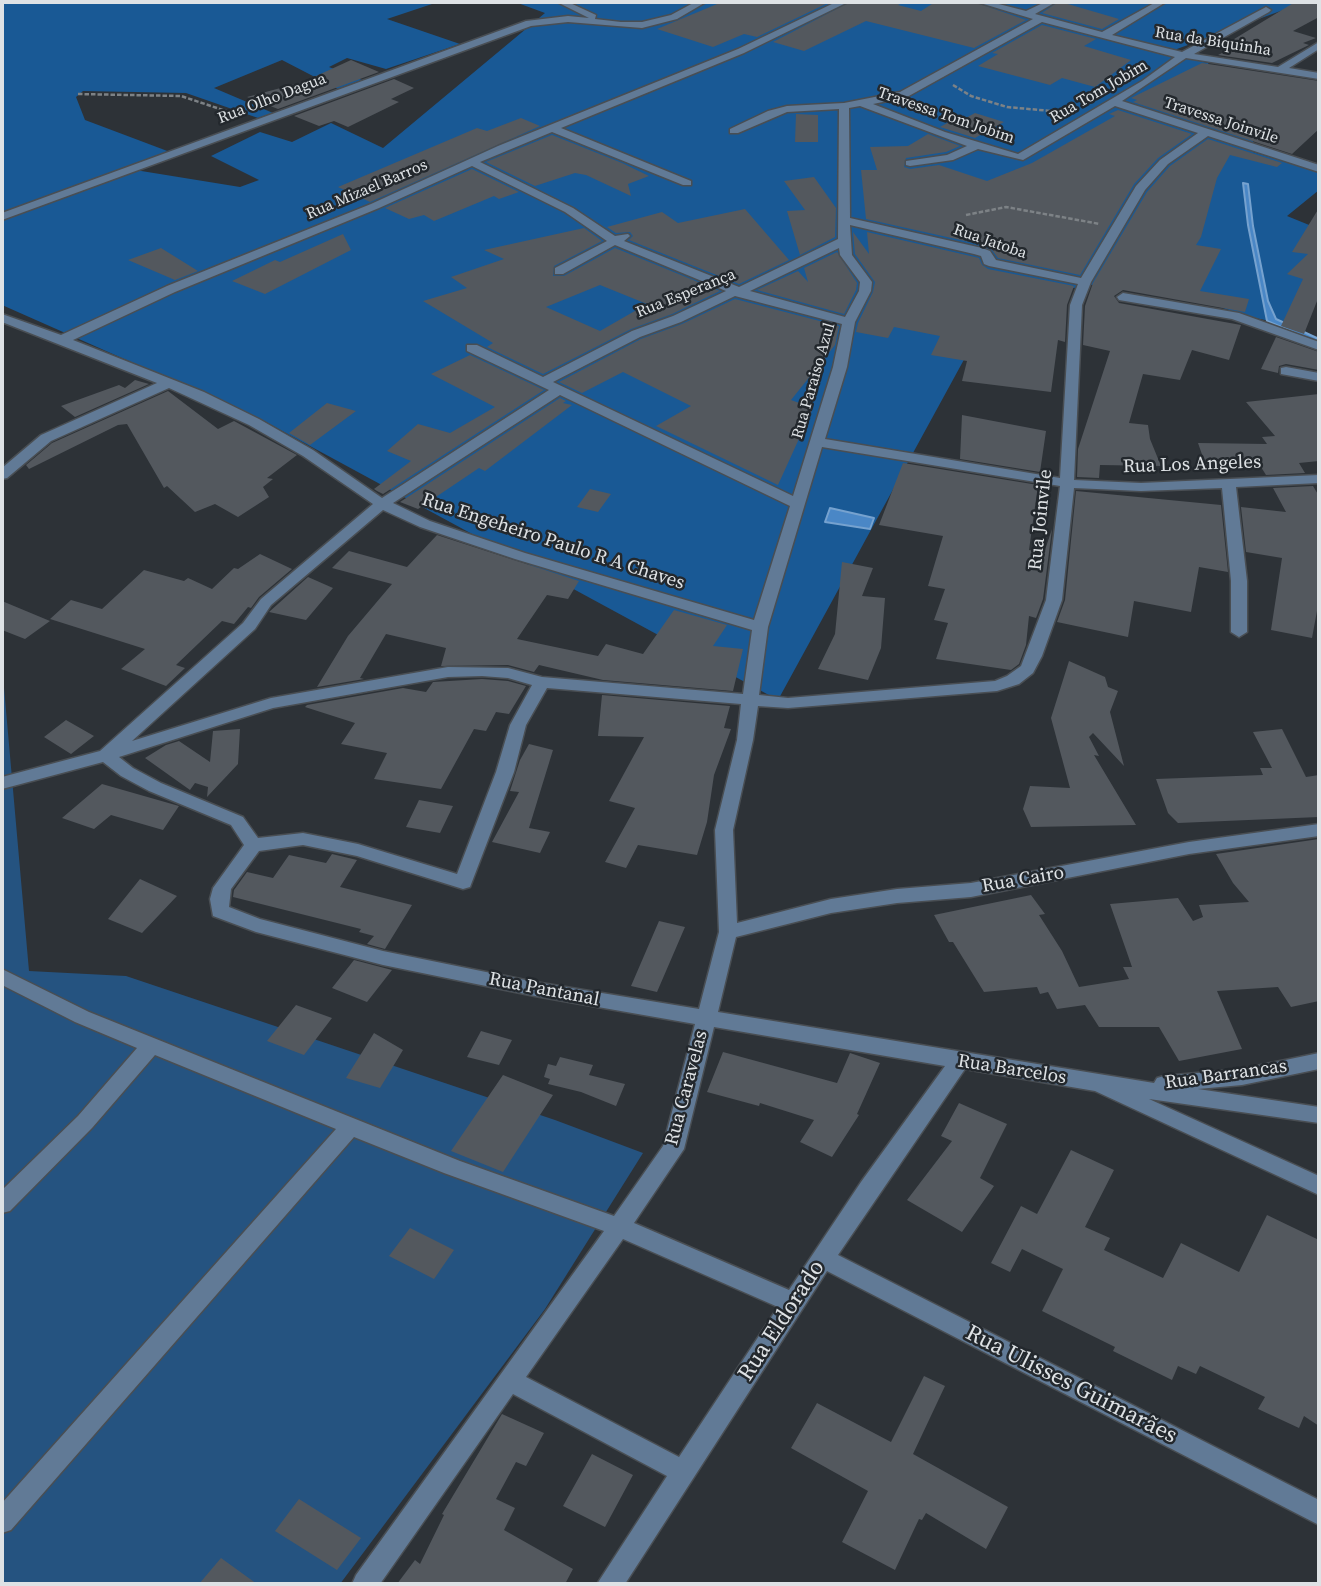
<!DOCTYPE html>
<html>
<head>
<meta charset="utf-8">
<style>
	body { margin:0 }
	#map { position:relative; width:1321px; height:1586px; overflow:hidden; background:#2d3237; font-family:"Source Serif 4",serif }
	canvas { display:block }
	.frame { position:absolute; inset:0; border:4px solid #dee2e5; pointer-events:none }
</style>
</head>
<body>
<div id="map">
<canvas width="1321" height="1586"></canvas>
<div class="frame"></div>
</div>
<script>
const c = document.querySelector('canvas').getContext('2d');
c.lineJoin = 'round';
function paint(path, color) { c.fillStyle = color; c.fill(path, 'evenodd'); }
const shape = rows => new Path2D(rows.map(r => 'M' + r).join(''));
function strokePath(path, color, width, dash) { c.strokeStyle = color; c.lineWidth = width; c.lineCap = dash ? 'butt' : 'round'; c.setLineDash(dash || []); c.stroke(path); }
function drawText(font, color, halo, rows, align = 'center') {
  c.font = font + ' "Source Serif 4",serif'; c.lineWidth = 5; c.setLineDash([]); c.textBaseline = 'middle'; c.strokeStyle = halo; c.fillStyle = color; for (const [text, x, y, turn = 0] of rows) {
    c.save(); c.translate(x, y); c.rotate((+turn || 0) * Math.PI / 180); c.textAlign = isNaN(turn) ? turn : align; if (halo) c.strokeText(text, 0, 0); c.fillText(text, 0, 0); c.restore();
  }
}
const green = shape([
	[2,665,29,971,126,976,555,1120,643,1153,545,1309,340,1584,2,1584]
]);
const forest = shape([
	[2,2,438,2,387,19,460,44,386,69,347,58,329,67,362,80,338,89,282,60,214,88,273,113,258,118,186,93,83,91,76,97,85,120,170,152,129,169,240,187,259,180,211,156,260,132,292,142,331,123,383,148,545,13,515,2,1305,2,1166,53,1208,63,1258,150,1253,152,1319,172,1319,190,1287,216,1319,229,1319,289,1285,324,1250,317,1133,278,996,301,778,700,262,420,2,305]
]);
const water = shape([
	[1243,183,1248,184,1253,226,1268,301,1276,319,1319,339,1319,343,1267,321,1248,225,1243,183],
	[830,508,874,518,870,529,825,522,830,508]
]);
const building = shape([
	[722,2,830,2,757,37,744,34,713,47,657,29],
	[850,2,904,2,898,5,921,11,935,2,974,2,1026,20,974,48,866,21,804,51,773,42],
	[1058,2,1061,2,1119,19,1102,29,1042,13],
	[1295,2,1319,2,1319,17,1293,31,1316,38,1303,43,1309,45,1272,63,1218,55,1236,46,1226,44],
	[1042,25,1096,39,1084,46,1131,60,1095,87,1062,78,1050,85,978,66,998,54,992,53],
	[351,60,379,72,278,109,247,97,303,82],
	[1202,63,1319,81,1319,129,1292,154,1133,102,1137,100,1131,98],
	[394,79,414,88,391,99,399,102,348,127,334,121,319,126,294,116],
	[1118,110,1192,134,1158,158,1134,184,1080,275,998,258,992,250,983,245,866,219,861,170,877,170,870,147,908,146,928,134,960,146,946,152,906,158,904,167,910,169,939,165,987,181,1032,163,1115,116,1109,114],
	[975,113,1004,122,975,138,940,127,956,118,962,120],
	[796,114,818,115,818,142,795,142],
	[521,118,540,126,370,202,338,187,477,128,487,131],
	[552,135,622,163,649,176,628,184,631,196,586,175,575,173,535,186,486,162],
	[1208,139,1282,163,1277,167,1230,155,1217,178,1201,237,1196,245,1221,249,1200,291,1249,299,1245,312,1123,290,1114,296,1119,303,1241,325,1229,360,1192,350,1180,380,1143,374,1129,423,1148,425,1150,439,1161,466,1100,465,1099,478,1077,477,1078,449,1110,351,1083,345,1085,306,1093,283,1147,192,1170,166],
	[472,169,519,192,499,199,494,196,434,221,424,215,409,219,385,208],
	[814,177,836,208,835,237,800,255,787,211,805,210,784,181],
	[1319,208,1319,296,1304,334,1281,326,1303,279,1287,274,1308,254,1292,252],
	[745,209,789,260,739,284,629,240,633,236,630,232,616,233,607,227,662,212,678,223],
	[584,228,602,241,554,266,553,276,564,276,615,248,720,291,672,314,631,329,543,374,487,347,493,343,423,301,467,288,451,277,504,259,484,250],
	[600,285,647,304,600,331,546,307],
	[853,232,869,254,867,232,979,258,982,265,988,269,1074,286,1067,305,1065,342,1058,340,1051,392,962,381,967,361,931,355,940,336,894,327,888,338,856,332,858,323,873,292,875,282,855,254],
	[343,234,351,250,265,294,232,281,275,260,280,262],
	[161,248,198,271,175,280,128,260],
	[837,252,857,283,856,290,844,314,757,290,798,271,808,282,804,268],
	[735,299,839,326,835,345,791,400,813,408,778,485,656,426,691,406,623,372,582,393,559,382,641,339,682,324],
	[1276,337,1319,352,1319,370,1286,364,1279,366,1278,373,1261,369],
	[470,355,544,390,383,494,377,491,374,489,411,461,387,451,418,424,450,433,495,407,431,374],
	[135,380,149,384,75,417,61,406,119,385,125,388],
	[168,391,218,429,234,421,297,455,267,478,273,479,263,487,269,497,238,517,215,504,195,512,167,486,164,488,127,424,118,425,29,469,26,465,52,443],
	[1319,394,1319,461,1299,463,1305,473,1266,475,1261,467,1206,466,1198,443,1267,444,1262,437,1275,436,1246,402],
	[560,398,566,401,563,403,572,405,485,471,479,468,418,509,400,502],
	[327,403,356,411,310,445,289,433],
	[962,415,1046,431,1040,472,960,459],
	[903,463,1038,485,1029,550,1044,553,1052,529,1043,599,1036,618,1029,616,1026,645,1019,664,1011,670,936,659,948,623,934,620,945,589,928,586,943,536,879,525],
	[1313,486,1319,496,1319,600,1312,638,1271,630,1282,558,1246,552,1241,507,1286,512,1273,488],
	[590,489,611,494,598,512,577,507],
	[1076,491,1221,505,1228,572,1199,567,1191,612,1134,601,1128,637,1057,622,1065,600],
	[437,535,579,581,568,599,547,595,517,639,598,656,606,644,643,654,674,610,727,625,713,646,743,649,733,691,603,680,539,665,534,672,508,665,441,666,446,648,386,634,360,678,364,679,317,687,348,636,392,584,332,568,349,551,407,567],
	[260,554,292,569,259,597,251,608,248,607,234,624,222,621,176,665,185,668,166,686,121,669,145,649,50,619,71,600,102,609,144,570,184,581,188,578,212,589,234,568,238,569],
	[842,562,873,568,862,596,885,598,881,648,868,680,818,669,835,634],
	[308,577,333,588,306,620,269,612],
	[2,601,50,621,25,639,2,630],
	[1069,661,1105,677,1108,687,1118,691,1110,712,1124,766,1093,733,1089,737,1099,756,1094,755,1136,825,1031,827,1023,809,1030,786,1070,788,1051,718],
	[482,679,508,681,526,686,509,714,496,712,486,731,474,729,441,789,374,779,387,753,341,744,355,723,305,707,307,705,403,688,426,692,433,682],
	[602,695,730,706,724,728,731,729,714,775,707,822,697,855,638,845,626,868,605,862,635,808,609,801,644,737,598,736],
	[66,720,94,736,71,754,44,737],
	[240,729,238,764,207,797,208,787,195,783,190,790,145,758,166,745,179,741,210,762,213,731],
	[1282,729,1306,777,1319,775,1319,817,1178,823,1168,813,1156,779,1263,775,1260,768,1272,768,1253,732],
	[529,744,553,750,529,828,550,832,540,853,492,842,519,792,510,791,520,760],
	[102,784,179,806,163,830,111,815,94,829,62,818],
	[419,800,453,806,440,833,406,827],
	[1319,839,1319,1001,1291,1007,1278,987,1217,991,1242,1049,1179,1061,1159,1027,1099,1027,1085,1005,1057,1009,1048,992,1040,994,1037,987,984,992,953,942,949,942,934,915,1031,895,1045,914,1039,915,1062,951,1079,987,1129,979,1123,967,1132,967,1110,904,1178,898,1193,921,1203,917,1199,905,1249,902,1233,883,1216,854],
	[332,854,357,860,340,887,412,905,385,949,367,944,374,936,359,932,361,929,233,897,234,890,247,872,273,878,289,855,326,863],
	[140,879,177,896,142,933,108,919],
	[659,921,685,927,657,992,631,986],
	[354,960,392,970,367,1002,332,988],
	[296,1005,332,1018,304,1055,267,1041],
	[481,1031,512,1040,499,1065,467,1057],
	[374,1033,403,1050,380,1088,346,1078],
	[723,1052,837,1083,850,1053,880,1063,857,1114,859,1115,832,1157,800,1142,814,1120,760,1103,759,1106,707,1092],
	[560,1057,593,1065,589,1075,625,1084,616,1106,581,1092,548,1084,550,1079,544,1077,548,1064,556,1066],
	[503,1075,553,1095,503,1172,451,1151],
	[959,1103,1007,1124,980,1178,994,1186,962,1232,907,1200,952,1141,941,1136],
	[1071,1150,1114,1170,1085,1227,1110,1238,1104,1250,1163,1278,1181,1243,1239,1272,1267,1215,1319,1240,1319,1426,1304,1416,1299,1428,1258,1409,1265,1397,1200,1366,1196,1374,1178,1366,1172,1380,1113,1351,1115,1347,1042,1311,1063,1269,1022,1249,1010,1272,991,1263,1021,1206,1037,1214],
	[410,1228,454,1250,434,1279,389,1256],
	[924,1376,945,1386,913,1454,1008,1507,986,1549,926,1513,922,1520,919,1519,895,1570,842,1542,868,1491,791,1448,817,1403,891,1442],
	[502,1414,544,1433,526,1466,516,1462,496,1499,515,1508,504,1530,573,1569,565,1584,397,1584,415,1560,420,1564,444,1515,442,1514],
	[592,1454,633,1475,605,1527,563,1506],
	[299,1499,361,1538,337,1570,275,1531],
	[221,1558,257,1584,199,1584]
]);
const path = shape([
	[953,85,971,96,1007,107,1062,112],
	[78,94,181,96,235,114],
	[966,215,1006,207,1100,224]
]);
const minor = shape([
	[557,2,568,2,596,15,595,19,621,22,642,22,671,15,695,2,706,2,677,19,642,28,568,22,531,26,2,220,2,213,526,21,568,16,589,18,557,2],
	[836,2,848,2,744,53,561,128,691,181,691,185,683,185,552,132,480,162,573,208,615,236,628,234,630,236,624,241,739,287,838,239,839,109,787,112,738,133,730,133,730,129,768,111,787,106,844,103,900,92,1033,19,977,2,991,2,1026,11,1045,2,1056,2,1035,14,1102,32,1156,2,1166,2,1112,35,1182,52,1266,7,1271,10,1269,12,1194,54,1278,67,1319,42,1319,49,1289,68,1319,73,1319,79,1186,58,1122,101,1319,165,1319,172,1208,136,1168,164,1145,190,1091,282,1082,305,1074,480,1141,483,1319,475,1319,483,1236,487,1247,581,1247,632,1239,637,1231,632,1231,581,1222,488,1141,491,1074,488,1062,600,1042,656,1033,673,1019,684,997,691,788,708,758,706,753,740,733,830,737,923,831,899,897,889,971,883,1189,842,1319,824,1319,836,1189,854,971,897,897,903,831,913,736,937,718,1012,1154,1083,1157,1078,1164,1076,1242,1069,1319,1053,1319,1069,1242,1085,1198,1089,1319,1107,1319,1123,1149,1099,1319,1176,1319,1195,1095,1091,965,1069,838,1255,1319,1500,1319,1525,827,1271,625,1584,597,1584,667,1476,513,1394,380,1584,352,1584,356,1575,604,1231,444,1173,354,1137,11,1530,2,1533,2,1503,336,1129,155,1055,92,1128,10,1211,2,1213,2,1190,78,1116,137,1048,75,1022,2,985,2,969,89,1012,460,1161,614,1216,663,1146,695,1024,535,996,383,965,256,932,213,916,210,899,213,888,244,845,231,825,149,791,121,776,103,762,2,789,2,777,100,751,243,623,261,599,373,504,303,456,249,425,169,388,51,441,7,478,2,479,2,468,41,435,157,383,2,322,2,314,61,335,167,286,371,204,498,146,738,49,836,2],
	[1042,22,1175,57,1142,81,1018,154,945,132,873,104,907,97,1042,22],
	[860,106,967,146,947,155,906,161,906,165,910,166,953,160,978,149,1023,160,1115,106,1198,133,1160,160,1136,186,1081,278,996,260,990,251,982,248,850,218,849,108,860,106],
	[472,166,565,212,607,241,555,268,555,274,563,274,615,245,726,291,673,316,632,331,543,377,477,345,467,345,467,351,549,390,382,498,313,450,259,419,204,392,73,340,175,292,379,208,472,166],
	[850,225,974,254,981,256,984,264,989,266,1078,284,1070,305,1060,478,825,439,847,367,855,322,871,291,872,282,852,255,850,225],
	[839,248,840,255,860,282,859,291,845,317,750,291,839,248],
	[735,296,842,324,833,367,793,496,553,382,640,337,681,322,735,296],
	[560,395,790,506,754,620,525,553,430,521,393,503,560,395],
	[822,447,1060,486,1046,600,1021,666,1007,676,995,681,788,698,759,695,768,627,822,447],
	[383,510,420,527,515,559,752,630,743,694,542,677,508,668,448,667,271,698,132,741,255,629,271,605,383,510],
	[482,676,508,678,532,685,510,725,496,772,457,874,358,844,303,833,258,838,243,817,161,783,133,768,119,757,273,708,448,677,482,676],
	[547,688,741,704,737,740,715,830,719,932,699,1009,535,982,383,951,260,919,229,907,231,889,259,851,303,845,357,856,463,889,470,887,514,772,526,725,547,688],
	[714,1027,945,1066,861,1182,789,1290,634,1223,684,1149,714,1027],
	[623,1239,778,1307,679,1457,526,1377,623,1239],
	[1123,293,1239,313,1319,342,1319,350,1232,319,1119,300,1117,297,1123,293],
	[1286,367,1319,373,1319,381,1281,374,1281,368,1286,367]
]);
const farStreetnames = [
	["Rua da Biquinha",1213,42,9],
	["Rua Tom Jobim",1099,92,-30],
	["Rua Olho Dagua",272,99,-21],
	["Travessa Tom Jobim",946,116,19],
	["Travessa Joinvile",1221,121,18],
	["Rua Mizael Barros",367,190,-23],
	["Rua Jatoba",990,242,19],
	["Rua Esperança",686,294,-22],
	["Rua Paraiso Azul",814,381,-74]
];
const streetNames = [
	["Rua Los Angeles",1192,465,-2],
	["Rua Joinvile",1041,520,-84],
	["Rua Engeheiro Paulo R A Chaves",553,542,18],
	["Rua Cairo",1023,880,-10],
	["Rua Pantanal",544,990,11],
	["Rua Barcelos",1012,1070,9],
	["Rua Barrancas",1226,1075,-8],
	["Rua Caravelas",687,1088,-75]
];
const nearStreetnames = [
	["Rua Eldorado",782,1321,-57],
	["Rua Ulisses Guimarães",1071,1385,27]
];
paint(green, '#255380');
paint(forest, '#195995');
paint(water, '#4a87c6');
strokePath(water, '#76a2cf', 2);
paint(building, '#53585e');
strokePath(minor, '#494e53', 3);
strokePath(path, '#7d8286', 2.5, [4.5, 2]);
paint(minor, '#617a96');
drawText('16px', '#dee2e5', '#23282d', farStreetnames);
drawText('19px', '#dee2e5', '#23282d', streetNames);
drawText('23px', '#dee2e5', '#23282d', nearStreetnames);
</script>
</body>
</html>
